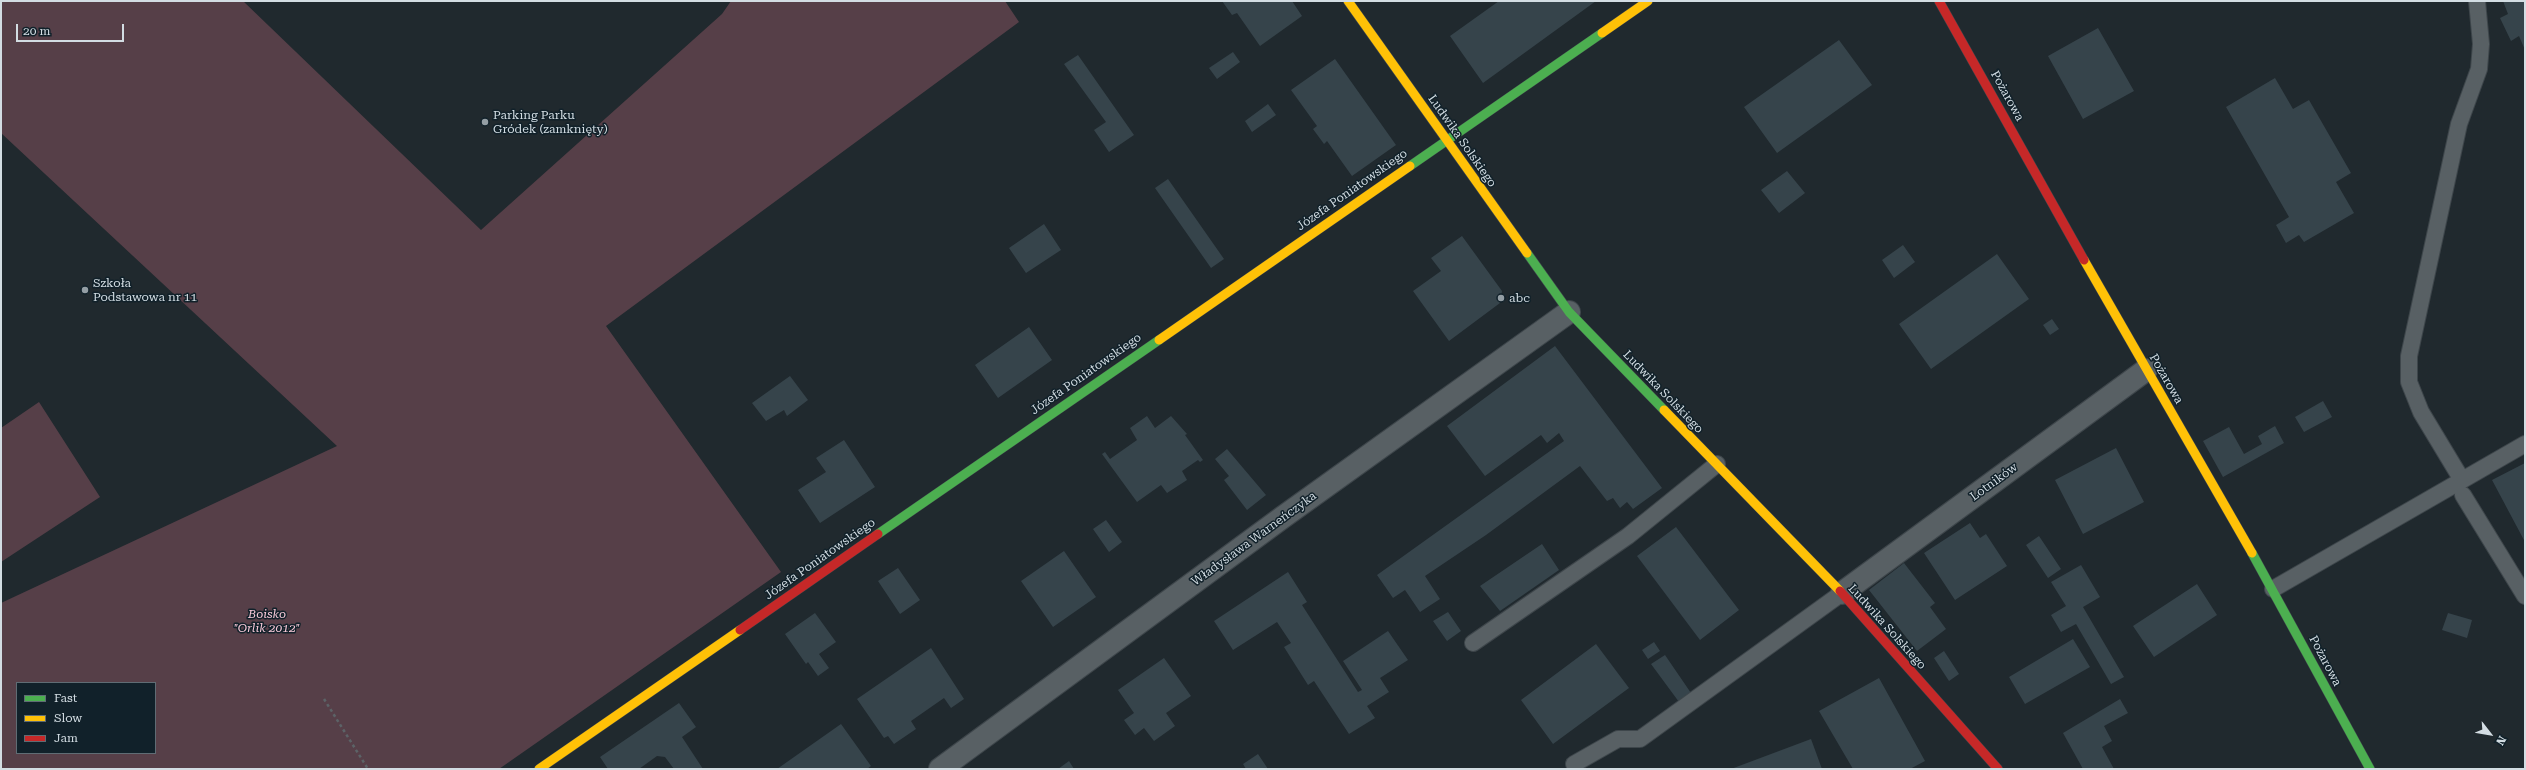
<!DOCTYPE html>
<html>
<head>
<meta charset="utf-8">
<style>
	body { margin:0 }
	#map { position:relative; width:2526px; height:770px; overflow:hidden; background:#20292e; font-family:"Roboto Serif",serif }
	canvas { display:block }
	.frame { position:absolute; inset:0; border:2px solid #d3dde3; pointer-events:none }
	.legend { position:absolute; left:16px; top:682px; width:140px; height:72px; box-sizing:border-box; background:#11212a; border:1px solid #5f6c74; margin:0; padding:5px 7px; list-style:none; font-size:12px; color:#d3dde3 }
	.legend li { display:flex; align-items:center; gap:8px; height:20px }
	.legend b { width:20px; border:1px solid #5f6c74 }
	.north { position:absolute; left:2470px; top:714px; width:40px; height:40px; -webkit-text-stroke:3px #11212a; paint-order:stroke; rotate:121deg; font-size:11px; font-weight:700; line-height:16px; text-align:center; color:#d3dde3 }
	.north::after { content:''; display:block; margin:auto; width:14px; height:18px; background:#d3dde3; clip-path:polygon(50% 0,100% 100%,50% 72%,0 100%) }
	.scale { position:absolute; left:16px; top:24px; width:108px; height:18px; box-sizing:border-box; border:2px solid #d3dde3; border-top:0; padding-left:5px; font-size:12px; line-height:14px; white-space:nowrap; color:#d3dde3; -webkit-text-stroke:3px #11212a; paint-order:stroke }
</style>
</head>
<body>
<div id="map">
<canvas width="2526" height="770"></canvas>
<div class="frame"></div>
<ul class="legend">
<li><b style="height:5px;background:#4caf50"></b>Fast</li>
<li><b style="height:5px;background:#ffc107"></b>Slow</li>
<li><b style="height:5px;background:#c62828"></b>Jam</li>
</ul>
<div class="north">N</div>
<div class="scale">20 m</div>
</div>
<script>
const c = document.querySelector('canvas').getContext('2d');
c.lineJoin = 'round';
function paint(path, color) { c.fillStyle = color; c.fill(path, 'evenodd'); }
const shape = rows => new Path2D(rows.map(r => 'M' + r).join(''));
function strokePath(path, color, width, dash) { c.strokeStyle = color; c.lineWidth = width; c.lineCap = dash ? 'butt' : 'round'; c.setLineDash(dash || []); c.stroke(path); }
function drawText(font, color, halo, rows, align = 'center') {
  c.font = font + ' "Roboto Serif",serif'; c.lineWidth = 3; c.setLineDash([]); c.textBaseline = 'middle'; c.strokeStyle = halo; c.fillStyle = color; for (const [text, x, y, turn = 0] of rows) {
    c.save(); c.translate(x, y); c.rotate((+turn || 0) * Math.PI / 180); c.textAlign = isNaN(turn) ? turn : align; if (halo) c.strokeText(text, 0, 0); c.fillText(text, 0, 0); c.restore();
  }
}
const green = shape([
	[1,1,243,1,481,230,722,14,731,1,1005,1,1019,22,606,326,781,572,499,769,1,769,1,603,337,446,1,133],
	[17,683,155,683,155,753,17,753],
	[39,402,100,497,1,562,1,428]
]);
const building = shape([
	[1222,1,1292,1,1302,16,1260,46,1237,13,1232,15],
	[1499,1,1596,1,1483,83,1450,36],
	[2503,1,2525,1,2525,50,2519,36,2511,41,2500,18,2508,14],
	[2098,28,2134,91,2083,119,2048,56],
	[1839,40,1872,85,1777,153,1744,107],
	[1233,52,1240,62,1217,79,1209,68],
	[1078,55,1134,135,1109,152,1094,130,1106,122,1064,64],
	[1335,59,1396,145,1352,176,1327,141,1324,144,1313,129,1317,126,1291,90],
	[2275,78,2293,109,2309,100,2351,173,2336,182,2354,213,2304,242,2299,235,2286,243,2276,225,2289,217,2226,107],
	[1268,104,1276,115,1252,132,1245,121],
	[1787,171,1805,193,1779,213,1761,190],
	[1168,179,1224,259,1211,268,1155,188],
	[1044,224,1061,250,1026,273,1009,248],
	[1462,236,1502,291,1500,303,1449,341,1413,291,1441,271,1431,258],
	[1903,245,1915,262,1894,278,1882,260],
	[1997,254,2029,299,1931,369,1899,324],
	[2052,319,2059,329,2050,335,2043,325],
	[1029,327,1052,360,998,398,975,365],
	[1555,346,1662,488,1633,509,1627,502,1620,508,1613,498,1607,501,1580,466,1486,535,1425,576,1440,599,1420,612,1405,590,1393,598,1377,575,1564,441,1559,433,1547,443,1541,435,1485,476,1447,426],
	[790,376,808,400,787,416,784,410,766,421,752,403],
	[2323,401,2332,417,2304,432,2295,417],
	[1147,416,1155,428,1171,416,1187,434,1185,435,1203,460,1200,462,1198,460,1182,471,1187,480,1167,493,1161,485,1137,502,1102,454,1105,452,1110,459,1137,440,1130,428],
	[2275,426,2284,443,2223,477,2203,441,2229,427,2244,454,2262,444,2258,436],
	[844,440,875,487,820,523,798,490,826,472,816,458],
	[2116,448,2144,502,2083,534,2055,480],
	[1227,449,1266,495,1247,510,1224,480,1229,476,1215,459],
	[2525,463,2525,542,2492,480],
	[1106,520,1122,542,1109,552,1093,529],
	[1970,523,1980,538,1986,534,2007,566,1955,600,1924,553],
	[1676,527,1739,610,1700,640,1637,556],
	[2039,536,2061,569,2048,578,2026,545],
	[1542,544,1559,570,1500,611,1480,586],
	[1064,551,1096,597,1053,627,1021,581],
	[1904,563,1935,603,1930,607,1946,629,1917,651,1869,590],
	[2081,565,2100,597,2083,607,2124,677,2111,684,2076,624,2061,632,2051,615,2066,606,2051,582],
	[898,568,920,600,900,614,878,581],
	[1288,572,1307,602,1302,605,1358,692,1362,690,1343,661,1388,631,1408,660,1380,678,1389,692,1367,706,1375,718,1349,734,1314,681,1308,685,1284,647,1291,643,1277,622,1233,650,1214,621],
	[2197,584,2217,615,2154,657,2133,626],
	[1448,612,1461,631,1447,641,1433,621],
	[815,613,836,642,819,654,829,668,818,676,808,662,806,664,785,634],
	[2448,613,2472,620,2467,638,2442,630],
	[2073,639,2090,667,2025,704,2009,677],
	[1654,642,1660,651,1648,659,1642,650],
	[1596,644,1629,688,1553,744,1521,700],
	[931,648,964,699,951,708,944,698,911,721,916,729,894,744,888,736,884,738,857,699],
	[1944,651,1959,674,1949,681,1934,658],
	[1665,655,1691,693,1679,702,1651,664],
	[1164,658,1191,696,1166,713,1175,726,1154,741,1144,728,1135,735,1124,720,1134,713,1118,690],
	[1879,678,1925,761,1910,769,1853,769,1819,711],
	[2120,699,2128,713,2104,726,2112,741,2102,747,2114,769,2083,769,2063,733],
	[679,703,696,727,682,737,703,769,674,769,665,757,657,756,639,769,608,769,600,757],
	[841,724,871,766,867,769,777,769],
	[1811,739,1822,769,1731,769],
	[1258,754,1268,769,1246,769,1243,764],
	[1069,761,1074,769,1058,769]
]);
const path = shape([
	[324,699,368,769]
]);
const lane = shape([
	[2462,480,2421,412,2409,382,2409,356,2459,124,2479,69,2481,44,2477,1],
	[2463,495,2525,596],
	[2273,589,2525,444],
	[1473,643,1628,536,1717,464],
	[1574,764,1618,739,1640,739,1842,593]
]);
const street = shape([
	[1842,593,2146,370],
	[940,769,1283,517,1569,312]
]);
const fast = shape([
	[1410,166,1602,33],
	[1527,253,1569,312,1664,410],
	[878,534,1159,340],
	[2252,553,2370,769]
]);
const slow = shape([
	[1348,1,1527,253],
	[1602,33,1648,1],
	[2084,260,2252,553],
	[1159,340,1410,166],
	[1664,410,1840,591],
	[539,769,740,630]
]);
const jam = shape([
	[1939,1,2084,260],
	[1840,591,1998,769],
	[740,630,878,534]
]);
const markers = [
	[485,122,4,"#949ea4"],
	[85,290,4,"#949ea4"],
	[1501,298,4,"#949ea4"]
];
const streetNames = [
	["Pożarowa",2007,96,61],
	["Ludwika Solskiego",1462,141,55],
	["Józefa Poniatowskiego",1352,190,-35],
	["Józefa Poniatowskiego",1086,374,-35],
	["Pożarowa",2166,379,60],
	["Ludwika Solskiego",1663,392,46],
	["Lotników",1994,482,-36],
	["Władysława Warneńczyka",1254,539,-36],
	["Józefa Poniatowskiego",820,559,-35],
	["Ludwika Solskiego",1887,627,48],
	["Pożarowa",2325,661,62]
];
const poiNames = [
	["Parking Parku",493,115],
	["Gródek (zamknięty)",493,129],
	["Szkoła",93,283],
	["Podstawowa nr 11",93,297],
	["abc",1509,298]
];
const parkNames = [
	["Boisko",267,614],
	["\"Orlik 2012\"",267,628]
];
paint(green, '#563f48');
paint(building, '#36444b');
strokePath(lane, '#3e464b', 18);
strokePath(street, '#3e464b', 24);
strokePath(fast, '#3e464b', 10);
strokePath(slow, '#3e464b', 10);
strokePath(jam, '#3e464b', 10);
strokePath(path, '#5c6367', 2.5, [3, 3]);
strokePath(lane, '#586064', 16);
strokePath(street, '#586064', 22);
strokePath(fast, '#4caf50', 9);
strokePath(slow, '#ffc107', 9);
strokePath(jam, '#c62828', 9);
for (const [x, y, r, color] of markers) { const dot = new Path2D(); dot.arc(x, y, r, 0, 2 * Math.PI); c.fillStyle = color; c.fill(dot); strokePath(dot, '#11212a', 1.5); }
drawText('12px', '#d3dde3', '#11212a', streetNames);
drawText('12px', '#d3dde3', '#11212a', poiNames, 'left');
drawText('italic 12px', '#f8c9d8', '#11212a', parkNames);
</script>
</body>
</html>
